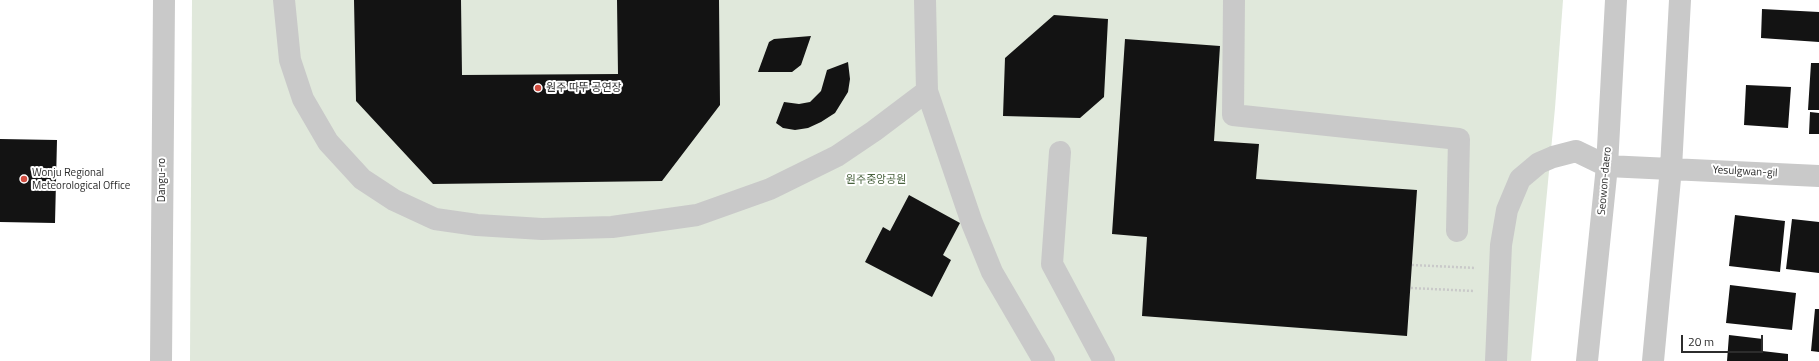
<!DOCTYPE html>
<html>
<head>
<meta charset="utf-8">
<style>
	body { margin:0 }
	#map { position:relative; width:1819px; height:361px; overflow:hidden; background:#fff; font-family:"Titillium Web",sans-serif }
	canvas { display:block }
	.scale { position:absolute; left:1681px; top:335px; width:82px; height:18px; box-sizing:border-box; border:2px solid #2c2c2c; border-top:0; padding-left:5px; font-size:12px; line-height:14px; white-space:nowrap; color:#2c2c2c; -webkit-text-stroke:3px #fff; paint-order:stroke }
</style>
</head>
<body>
<div id="map">
<canvas width="1819" height="361"></canvas>
<div class="scale">20 m</div>
</div>
<script>
const c = document.querySelector('canvas').getContext('2d');
c.lineJoin = 'round';
function paint(path, color) { c.fillStyle = color; c.fill(path, 'evenodd'); }
const shape = rows => new Path2D(rows.map(r => 'M' + r).join(''));
function strokePath(path, color, width, dash) { c.strokeStyle = color; c.lineWidth = width; c.lineCap = dash ? 'butt' : 'round'; c.setLineDash(dash || []); c.stroke(path); }
function drawText(font, color, halo, rows, align = 'center') {
  c.font = font + ' "Titillium Web","Noto Sans KR",sans-serif'; c.lineWidth = 4; c.setLineDash([]); c.textBaseline = 'middle'; c.strokeStyle = halo; c.fillStyle = color; for (const [text, x, y, turn = 0] of rows) {
    c.save(); c.translate(x, y); c.rotate((+turn || 0) * Math.PI / 180); c.textAlign = isNaN(turn) ? turn : align; if (halo) c.strokeText(text, 0, 0); c.fillText(text, 0, 0); c.restore();
  }
}
const green = shape([
	[192,0,1563,0,1555,108,1531,361,190,361]
]);
const building = shape([
	[354,0,461,0,462,75,618,74,617,0,719,0,720,105,662,181,433,184,356,101],
	[1762,9,1819,12,1819,42,1761,38],
	[1054,15,1108,19,1104,97,1080,118,1003,116,1005,58],
	[811,36,801,65,792,72,758,72,769,42,774,39],
	[1125,39,1220,46,1214,141,1259,144,1256,179,1417,190,1407,336,1142,316,1147,237,1112,234],
	[848,62,850,79,848,92,835,113,821,122,808,128,795,130,783,128,776,123,784,102,799,104,810,102,821,91,827,70],
	[1811,63,1819,63,1819,110,1808,110],
	[1746,85,1791,87,1788,128,1744,125],
	[1810,112,1819,113,1819,134,1809,134],
	[0,139,57,140,55,223,0,222],
	[909,195,960,223,943,255,951,260,932,297,865,262,883,227,890,231],
	[1735,215,1785,221,1780,272,1729,266],
	[1792,219,1819,222,1819,273,1786,269],
	[1730,285,1796,293,1792,330,1726,323],
	[1815,309,1819,309,1819,352,1811,351],
	[1729,335,1763,339,1762,351,1788,354,1788,361,1727,361]
]);
const path = shape([
	[1412,265,1476,268],
	[1411,288,1474,291]
]);
const minor = shape([
	[284,0,290,60,303,99,328,142,362,179,394,200,435,219,477,225,542,229,612,227,697,215,770,189,837,156,874,131,927,91],
	[925,0,927,91,972,223,992,272,1044,361],
	[1234,0,1233,115,1459,139,1457,231],
	[1060,152,1052,264,1104,361],
	[161,361,164,0],
	[1496,361,1501,245,1507,210,1520,179,1539,163,1553,157,1576,151,1607,166,1819,176],
	[1587,361,1607,166,1616,0],
	[1653,361,1671,168,1680,0]
]);
const markers = [
	[538,88,4,"#d14d40"],
	[24,179,4,"#d14d40"]
];
const poiNames = [
	["원주 따뚜 공연장",546,88],
	["Wonju Regional",32,173],
	["Meteorological Office",32,186]
];
const streetNames = [
	["Yesulgwan-gil",1745,172,3],
	["Dangu-ro",162,180,-90],
	["Seowon-daero",1605,181,-85]
];
const parkNames = [
	["원주중앙공원",876,180]
];
paint(green, '#e0e8db');
paint(building, '#131313');
strokePath(path, '#c9c9c9', 2.5, [2, 2]);
strokePath(minor, '#c9c9c9', 22);
for (const [x, y, r, color] of markers) { const dot = new Path2D(); dot.arc(x, y, r, 0, 2 * Math.PI); c.fillStyle = color; c.fill(dot); strokePath(dot, '#fff', 1.5); }
drawText('11px', '#2c2c2c', '#fff', poiNames, 'left');
drawText('11px', '#2c2c2c', '#fff', streetNames);
drawText('11px', '#4a633f', '#fff', parkNames);
</script>
</body>
</html>
